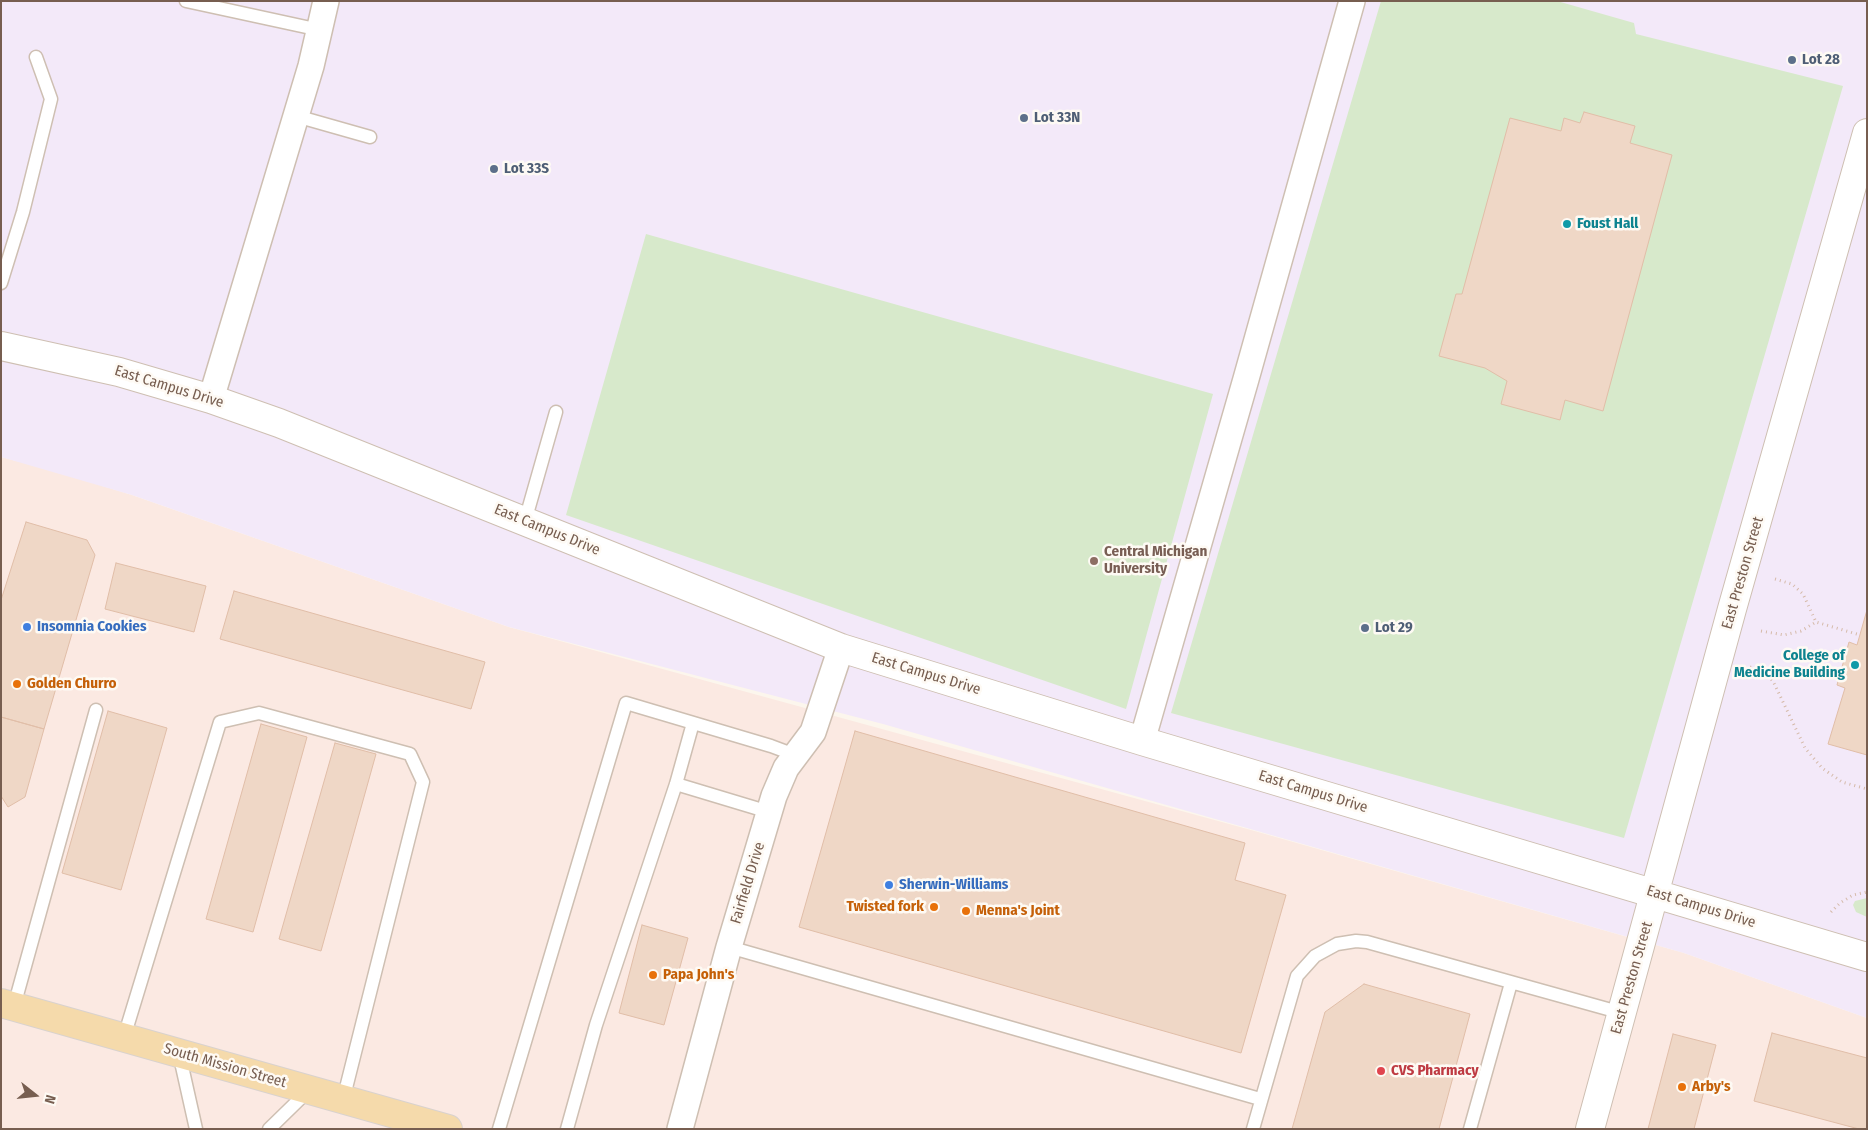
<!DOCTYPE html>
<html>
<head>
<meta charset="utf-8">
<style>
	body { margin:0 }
	#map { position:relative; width:1868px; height:1130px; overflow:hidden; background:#fcf6ed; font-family:"Fira Sans Condensed",sans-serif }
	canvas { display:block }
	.frame { position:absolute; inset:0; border:2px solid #775e50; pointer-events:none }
	.north { position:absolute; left:10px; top:1070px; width:50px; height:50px; -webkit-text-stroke:4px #fefaf4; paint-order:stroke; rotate:106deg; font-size:14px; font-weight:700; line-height:20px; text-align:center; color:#775e50 }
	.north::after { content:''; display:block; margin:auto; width:18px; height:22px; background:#775e50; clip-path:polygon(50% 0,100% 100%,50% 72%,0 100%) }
</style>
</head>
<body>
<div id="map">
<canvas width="1868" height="1130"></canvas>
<div class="frame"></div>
<div class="north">N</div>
</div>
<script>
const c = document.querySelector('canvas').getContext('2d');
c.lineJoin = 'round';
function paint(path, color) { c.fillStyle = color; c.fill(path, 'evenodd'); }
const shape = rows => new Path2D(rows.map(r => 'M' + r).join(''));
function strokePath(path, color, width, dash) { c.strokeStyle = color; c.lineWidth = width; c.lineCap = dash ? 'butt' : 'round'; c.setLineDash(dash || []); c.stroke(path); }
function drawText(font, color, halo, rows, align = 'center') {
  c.font = font + ' "Fira Sans Condensed",sans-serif'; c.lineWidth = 5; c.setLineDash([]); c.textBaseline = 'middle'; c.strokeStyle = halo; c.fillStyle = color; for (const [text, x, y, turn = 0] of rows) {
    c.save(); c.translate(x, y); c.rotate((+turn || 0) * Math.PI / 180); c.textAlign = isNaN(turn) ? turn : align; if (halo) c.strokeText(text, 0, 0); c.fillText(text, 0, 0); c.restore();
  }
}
const commercial = shape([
	[1,457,55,471,132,495,509,627,1251,830,1684,953,1867,1018,1867,1129,1,1129]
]);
const education = shape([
	[1,1,1867,1,1867,1018,1684,953,883,724,509,627,132,495,1,457]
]);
const green = shape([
	[1381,1,1557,1,1634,23,1636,34,1843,86,1624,838,1171,713],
	[646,234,1213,394,1126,709,566,515],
	[1867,898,1867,917,1856,912,1853,905,1855,901]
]);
const building = shape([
	[1584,112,1635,126,1630,143,1672,155,1603,411,1565,400,1560,420,1501,404,1507,381,1485,368,1439,356,1456,294,1462,294,1510,118,1561,131,1564,118,1580,123,1584,112],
	[26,522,87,540,95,555,44,729,1,717,1,600,26,522],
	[116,563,206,586,194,632,105,609,116,563],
	[234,591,485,662,471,709,220,639,234,591],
	[1867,610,1867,755,1828,744,1845,688,1837,685,1849,642,1857,645,1867,610],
	[108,711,167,728,121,890,62,873,108,711],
	[1,717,44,729,25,797,8,807,1,796,1,717],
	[261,724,307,737,253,932,206,919,261,724],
	[855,731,1245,843,1235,880,1286,895,1241,1053,799,927,855,731],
	[335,743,376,754,321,951,279,939,335,743],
	[642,925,688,938,664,1025,619,1013,642,925],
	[1364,984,1470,1014,1439,1129,1292,1129,1325,1012,1364,984],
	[1772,1033,1867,1058,1867,1129,1859,1129,1754,1101,1772,1033],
	[1673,1034,1716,1045,1694,1129,1648,1129,1673,1034]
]);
const path = shape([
	[1775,579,1792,584,1803,594,1816,622,1860,635],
	[1761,631,1784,635,1801,631,1816,622],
	[1750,667,1763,672,1773,681,1805,748,1822,768,1842,782,1867,789],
	[1831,912,1840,903,1853,895,1867,892]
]);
const service = shape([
	[186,1,320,30],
	[296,116,370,137],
	[1,283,23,212,51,99,36,57],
	[525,521,556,412],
	[676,784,769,812],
	[729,947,1260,1099],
	[14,1006,96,710],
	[124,1037,220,722,259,713,410,754,423,782,343,1100],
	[179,1053,196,1129],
	[269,1129,309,1090],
	[499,1129,626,703,771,746,795,755],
	[567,1129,596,1025,676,784,693,723],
	[1253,1129,1297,976,1315,956,1337,944,1356,941,1367,942,1622,1013],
	[1470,1129,1511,983]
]);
const minor = shape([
	[211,399,311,66,326,1],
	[1142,741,1246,379,1352,1],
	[680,1129,729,947,774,796,786,768,813,732,841,648]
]);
const tertiary = shape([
	[1,346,119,372,211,399,279,423,841,648,1142,741,1867,957],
	[1590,1129,1732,609,1867,133]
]);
const primary = shape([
	[1,1003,448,1129]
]);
const markers = [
	[1792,60,5,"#5c6f8a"],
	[1024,118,5,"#5c6f8a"],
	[494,169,5,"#5c6f8a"],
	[1567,224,5,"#0f9aa8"],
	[1094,561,5,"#8d6e63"],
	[27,627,5,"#3f7fe0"],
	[1365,628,5,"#5c6f8a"],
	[1855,665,5,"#0f9aa8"],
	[17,684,5,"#e8710a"],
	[889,885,5,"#3f7fe0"],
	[934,907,5,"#e8710a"],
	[966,911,5,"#e8710a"],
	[653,975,5,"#e8710a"],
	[1381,1071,5,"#e0444e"],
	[1682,1087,5,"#e8710a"]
];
const serviceNames = [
	["Lot 28",1802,60],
	["Lot 33N",1034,118],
	["Lot 33S",504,169],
	["Lot 29",1375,628]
];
const cultureNames = [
	["Foust Hall",1577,224],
	["College of",1845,656,"right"],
	["Medicine Building",1845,673,"right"]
];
const streetNames = [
	["East Campus Drive",169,387,17],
	["East Campus Drive",547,530,22],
	["East Preston Street",1743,573,-74],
	["East Campus Drive",926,674,17],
	["East Campus Drive",1313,792,17],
	["Fairfield Drive",748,883,-73],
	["East Campus Drive",1701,907,17],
	["East Preston Street",1632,978,-74],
	["South Mission Street",225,1066,16]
];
const educationNames = [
	["Central Michigan",1104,552],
	["University",1104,569]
];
const shopNames = [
	["Insomnia Cookies",37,627],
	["Sherwin-Williams",899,885]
];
const foodNames = [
	["Golden Churro",27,684],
	["Twisted fork",924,907,"right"],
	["Menna's Joint",976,911],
	["Papa John's",663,975],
	["Arby's",1692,1087]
];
const healthNames = [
	["CVS Pharmacy",1391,1071]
];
paint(commercial, '#fbe9e2');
paint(education, '#f3e9f9');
paint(green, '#d7e9cb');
paint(building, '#efd7c6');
strokePath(building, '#e1bea8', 1);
strokePath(service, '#cebfb2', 15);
strokePath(minor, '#cebfb2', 28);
strokePath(tertiary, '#cebfb2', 30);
strokePath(primary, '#d9d2ce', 30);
strokePath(path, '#d5baa9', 3, [1, 4]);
strokePath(service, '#fff', 12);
strokePath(minor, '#fff', 25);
strokePath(tertiary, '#fff', 28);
strokePath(primary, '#f5daab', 28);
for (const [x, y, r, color] of markers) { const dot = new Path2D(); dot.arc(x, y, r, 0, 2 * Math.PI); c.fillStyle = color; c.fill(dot); strokePath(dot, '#fefaf4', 2); }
drawText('bold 15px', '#4e5e75', '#fefaf4', serviceNames, 'left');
drawText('bold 15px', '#0d838f', '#fefaf4', cultureNames, 'left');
drawText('15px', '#775e50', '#fefaf4', streetNames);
drawText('bold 15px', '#785e54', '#fefaf4', educationNames, 'left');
drawText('bold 15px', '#366cbe', '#fefaf4', shopNames, 'left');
drawText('bold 15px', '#c56008', '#fefaf4', foodNames, 'left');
drawText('bold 15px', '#be3a42', '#fefaf4', healthNames, 'left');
</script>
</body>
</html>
